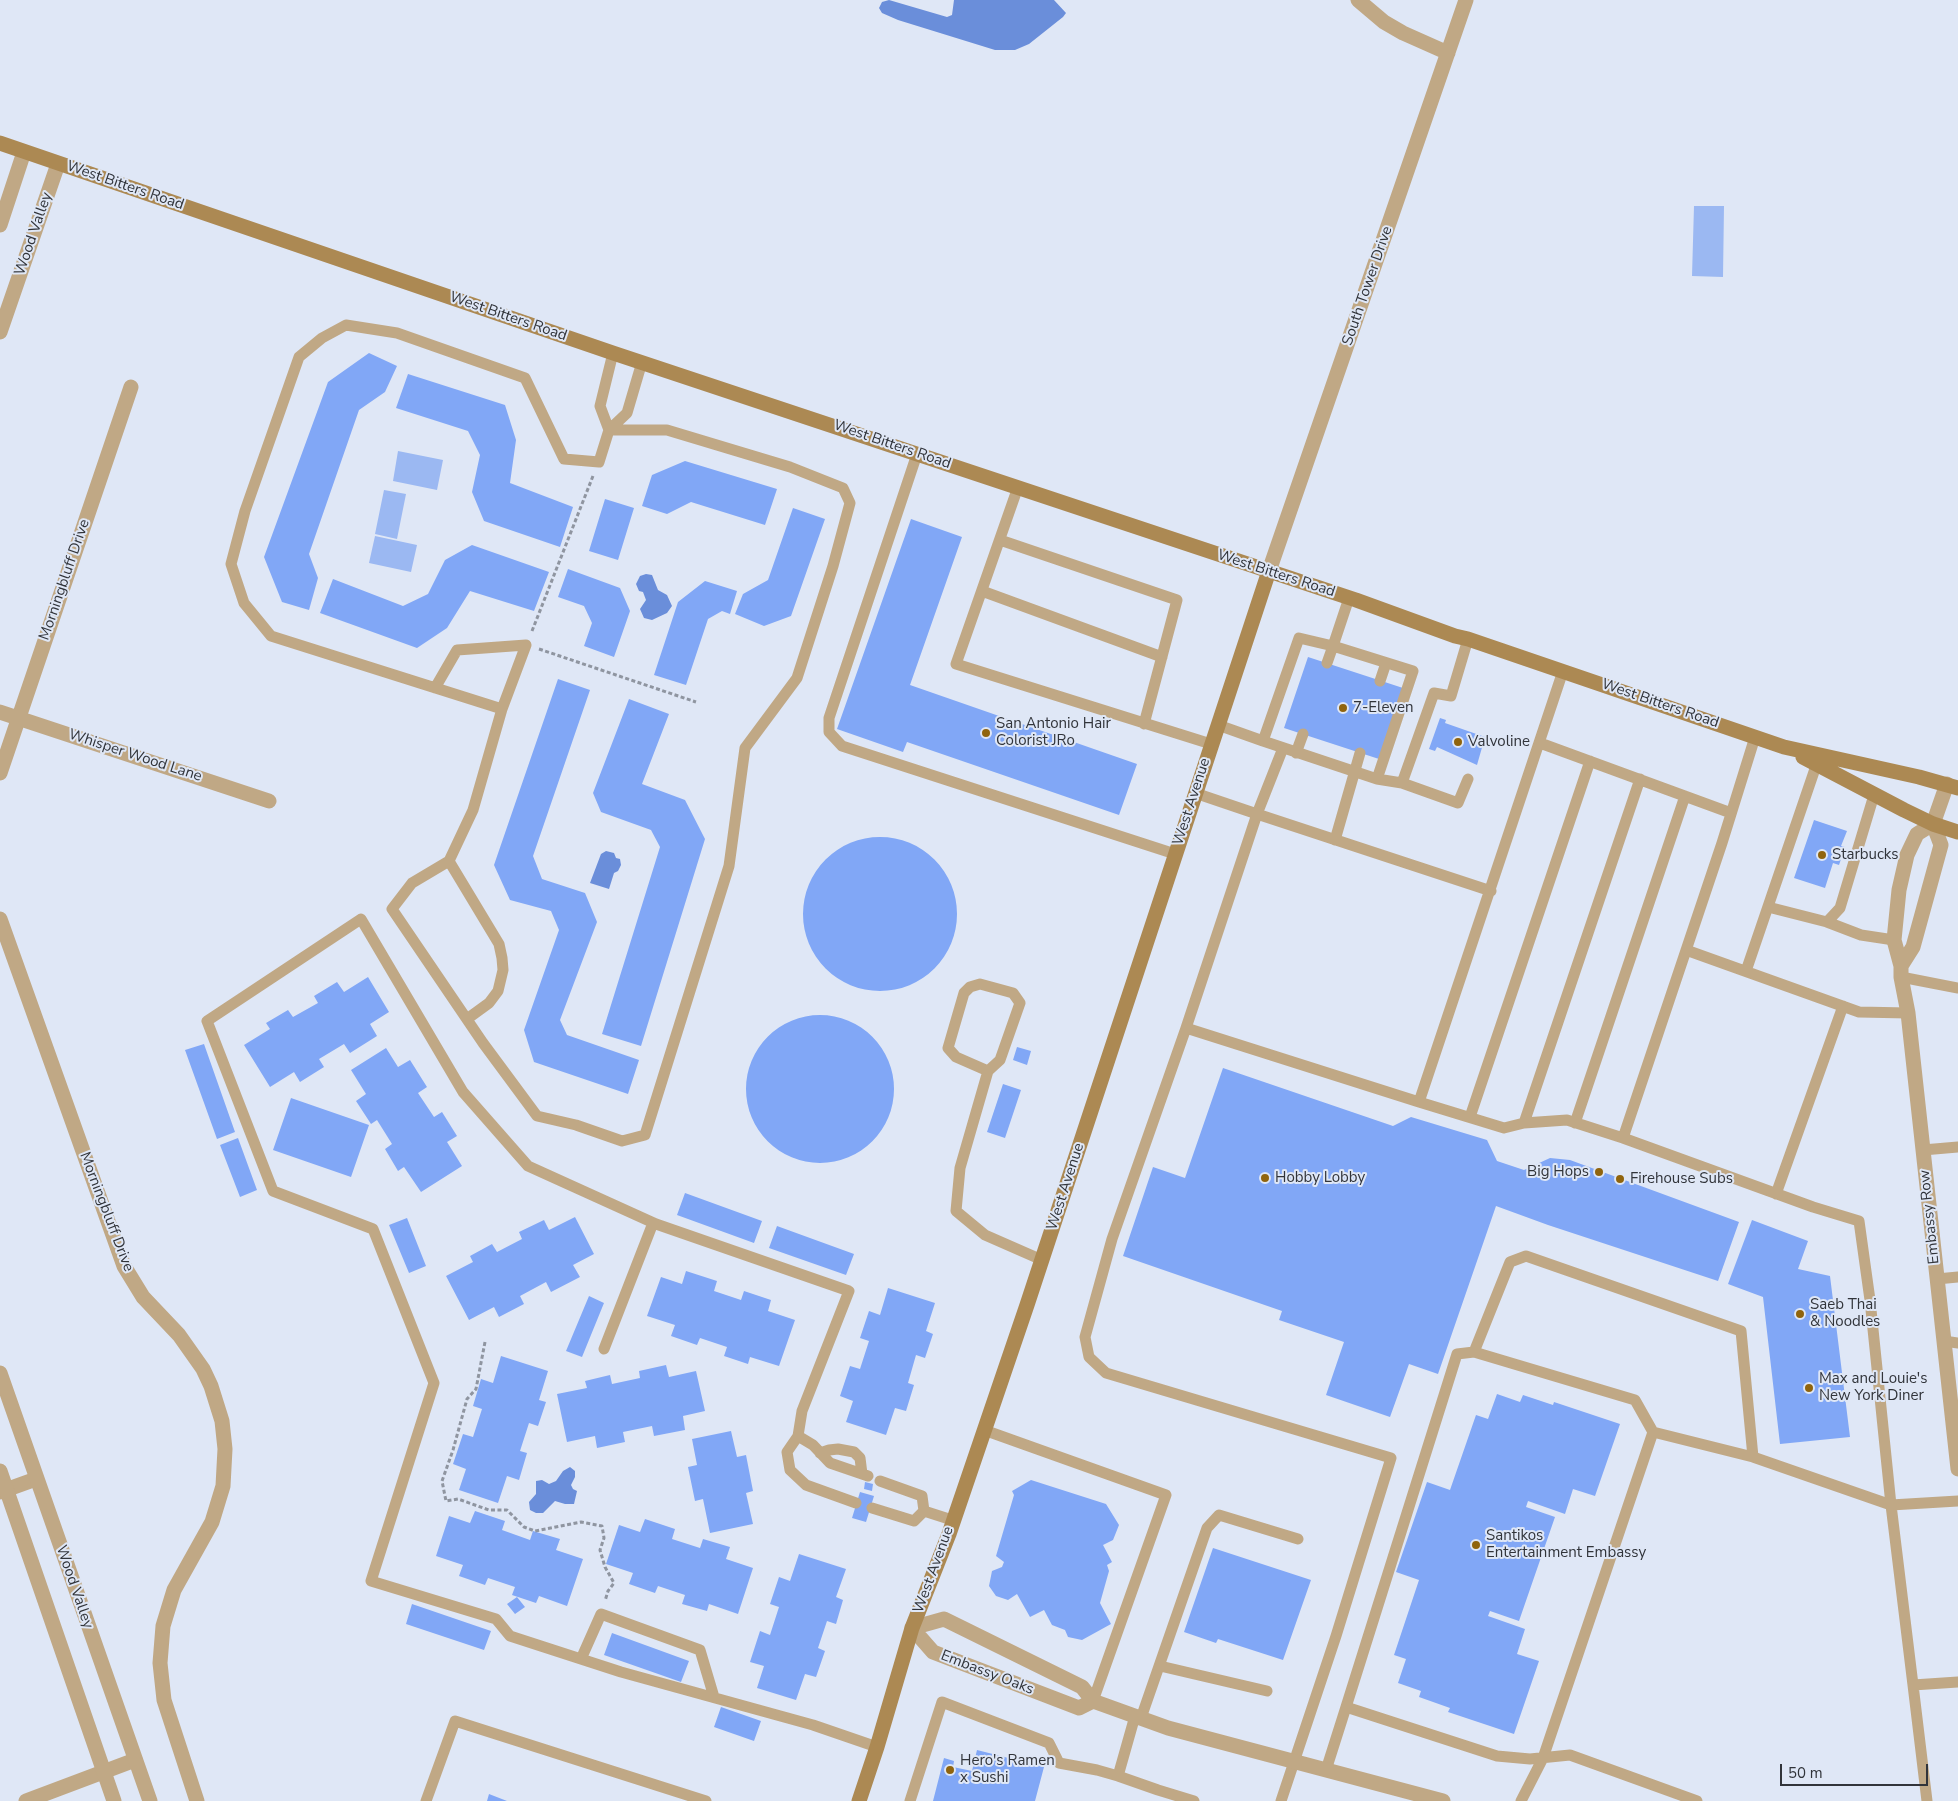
<!DOCTYPE html>
<html>
<head>
<meta charset="utf-8">
<style>
	body { margin:0 }
	#map { position:relative; width:1958px; height:1801px; overflow:hidden; background:#dfe7f6; font-family:"Nunito Sans",sans-serif }
	canvas { display:block }
	.scale { position:absolute; left:1780px; top:1764px; width:148px; height:22px; box-sizing:border-box; border:2px solid #31343a; border-top:0; padding-left:6px; font-size:15px; line-height:18px; white-space:nowrap; color:#31343a; -webkit-text-stroke:4px #dfe7f6; paint-order:stroke }
</style>
</head>
<body>
<div id="map">
<canvas width="1958" height="1801"></canvas>
<div class="scale">50 m</div>
</div>
<script>
const c = document.querySelector('canvas').getContext('2d');
c.lineJoin = 'round';
function paint(path, color) { c.fillStyle = color; c.fill(path, 'evenodd'); }
const shape = rows => new Path2D(rows.map(r => 'M' + r).join(''));
function strokePath(path, color, width, dash) { c.strokeStyle = color; c.lineWidth = width; c.lineCap = dash ? 'butt' : 'round'; c.setLineDash(dash || []); c.stroke(path); }
function drawText(font, color, halo, rows, align = 'center') {
  c.font = font + ' "Nunito Sans",sans-serif'; c.lineWidth = 4; c.setLineDash([]); c.textBaseline = 'middle'; c.strokeStyle = halo; c.fillStyle = color; for (const [text, x, y, turn = 0] of rows) {
    c.save(); c.translate(x, y); c.rotate((+turn || 0) * Math.PI / 180); c.textAlign = isNaN(turn) ? turn : align; if (halo) c.strokeText(text, 0, 0); c.fillText(text, 0, 0); c.restore();
  }
}
const green = shape([
	[1694,206,1724,206,1723,277,1692,276],
	[398,451,443,460,437,490,393,481],
	[384,490,406,494,397,539,375,534],
	[375,536,417,545,411,572,369,563]
]);
const water = shape([
	[889,0,947,17,952,15,954,0,1054,0,1066,13,1063,17,1029,44,1015,50,995,50,898,20,882,13,879,8,882,2],
	[646,574,652,575,658,590,667,595,672,606,667,613,652,620,644,618,640,609,646,600,643,592,639,591,636,584,640,576],
	[606,851,614,853,616,858,620,859,621,865,618,871,614,873,609,889,590,883,601,854],
	[570,1467,575,1471,575,1477,571,1485,573,1489,577,1491,574,1504,565,1504,555,1501,543,1513,536,1513,530,1510,529,1502,536,1494,536,1481,542,1480,549,1484,556,1481,563,1471]
]);
const building = shape([
	[369,353,397,366,385,392,359,410,309,554,318,578,309,610,282,602,264,557,328,382],
	[408,374,505,405,516,440,510,483,573,507,560,547,484,521,472,492,480,455,468,431,396,408],
	[685,461,777,489,765,525,691,502,667,514,642,506,652,475],
	[605,499,634,508,618,560,589,551],
	[793,508,825,519,791,616,764,626,735,614,743,594,768,580],
	[911,519,962,537,910,685,1137,764,1119,815,907,742,903,752,837,729],
	[472,545,549,572,534,611,470,591,447,628,417,648,320,613,333,579,403,606,428,594,445,560],
	[568,569,620,588,630,611,614,657,584,646,592,623,584,606,558,597],
	[705,581,737,591,730,614,722,611,708,619,686,685,654,675,678,602],
	[1308,657,1403,688,1379,759,1284,728],
	[558,679,590,690,533,856,542,879,585,893,597,922,560,1020,567,1035,639,1060,628,1094,534,1062,524,1030,559,930,551,911,510,900,494,865],
	[629,699,669,714,642,784,685,800,705,839,641,1046,602,1034,660,847,651,830,601,812,593,793],
	[1440,718,1446,720,1445,723,1485,737,1477,765,1437,747,1435,751,1429,749],
	[1814,820,1847,831,1841,846,1845,847,1839,865,1833,863,1825,888,1794,878],
	'803 914a77 77 0 1 1 154 0a77 77 0 1 1-154 0Z',
	[368,977,389,1012,370,1024,377,1036,350,1053,344,1044,319,1059,324,1067,300,1082,294,1072,270,1087,244,1045,270,1029,266,1023,288,1010,293,1017,318,1003,314,996,337,982,344,992],
	'746 1089a74 74 0 1 1 148 0a74 74 0 1 1-148 0Z',
	[204,1044,235,1132,217,1139,185,1050],
	[1017,1047,1031,1051,1027,1065,1013,1060],
	[386,1048,398,1067,410,1060,427,1087,418,1093,434,1117,442,1112,457,1136,447,1142,462,1166,421,1192,404,1167,398,1171,385,1149,392,1144,377,1120,371,1124,356,1101,366,1094,351,1070],
	[1223,1068,1393,1126,1411,1117,1487,1140,1497,1161,1524,1170,1550,1158,1570,1160,1739,1222,1718,1281,1548,1225,1496,1206,1438,1374,1409,1364,1390,1417,1326,1395,1344,1342,1279,1320,1282,1311,1123,1256,1153,1167,1185,1178],
	[1003,1084,1021,1090,1005,1138,987,1132],
	[291,1098,369,1125,351,1177,273,1150],
	[238,1138,257,1190,240,1197,220,1145],
	[685,1193,762,1221,754,1243,677,1215],
	[575,1217,594,1254,573,1265,580,1277,551,1292,546,1282,520,1296,524,1304,499,1317,494,1307,469,1320,446,1276,473,1262,470,1256,492,1244,497,1252,522,1239,519,1232,544,1220,549,1230],
	[407,1218,426,1266,409,1273,389,1225],
	[1752,1220,1808,1241,1798,1269,1830,1276,1850,1437,1780,1444,1763,1297,1728,1284],
	[777,1226,854,1254,846,1275,769,1248],
	[686,1271,717,1281,714,1291,741,1300,744,1291,771,1300,768,1311,795,1320,779,1366,750,1357,748,1364,724,1356,727,1347,700,1338,697,1345,671,1336,675,1325,647,1316,661,1277,682,1284],
	[888,1288,935,1303,926,1331,933,1334,925,1358,916,1355,908,1383,914,1385,906,1411,895,1408,886,1435,846,1422,853,1401,840,1396,850,1366,860,1369,869,1341,860,1338,869,1311,880,1315],
	[589,1296,604,1303,582,1357,566,1351],
	[501,1356,548,1371,539,1400,546,1402,538,1426,529,1423,520,1451,527,1453,519,1480,507,1476,498,1503,459,1490,466,1469,453,1464,463,1434,473,1437,482,1409,473,1406,481,1379,493,1383],
	[666,1365,669,1377,696,1371,705,1411,683,1416,685,1430,654,1436,652,1426,623,1432,625,1442,597,1448,595,1436,567,1442,557,1394,587,1388,585,1381,610,1375,612,1384,640,1378,639,1371],
	[1497,1394,1520,1402,1523,1395,1553,1405,1554,1402,1620,1424,1595,1496,1573,1489,1565,1514,1528,1501,1526,1507,1555,1517,1519,1621,1490,1611,1488,1616,1525,1629,1517,1654,1539,1661,1514,1734,1448,1712,1450,1708,1419,1697,1421,1691,1398,1683,1406,1659,1394,1655,1419,1580,1396,1572,1427,1482,1450,1490,1476,1415,1488,1419],
	[731,1431,737,1457,746,1455,753,1491,746,1493,753,1524,710,1533,703,1499,695,1501,688,1467,697,1465,692,1439],
	[1031,1480,1106,1504,1119,1525,1113,1540,1103,1545,1112,1562,1107,1565,1109,1571,1100,1603,1111,1624,1082,1640,1068,1637,1065,1630,1052,1625,1044,1610,1030,1617,1017,1594,1008,1600,996,1596,989,1586,992,1571,1002,1567,1004,1562,996,1556,1014,1495,1012,1491],
	[865,1482,873,1484,872,1491,864,1489],
	[860,1492,874,1496,866,1522,852,1518],
	[475,1511,505,1521,502,1530,530,1540,533,1531,560,1539,556,1550,583,1559,567,1606,539,1596,536,1603,512,1595,515,1587,488,1578,485,1585,459,1576,463,1565,436,1556,449,1516,470,1523],
	[645,1519,675,1529,672,1539,700,1548,703,1539,730,1547,726,1559,753,1568,738,1614,709,1604,707,1611,682,1604,685,1595,658,1586,655,1593,629,1584,633,1573,606,1564,619,1525,640,1532],
	[1213,1548,1311,1580,1283,1660,1218,1639,1216,1643,1184,1632],
	[799,1554,846,1569,836,1597,843,1600,836,1624,827,1621,818,1648,825,1651,816,1677,805,1674,796,1700,757,1688,764,1666,750,1662,760,1631,770,1635,779,1607,770,1604,779,1577,790,1581],
	[517,1597,525,1607,515,1614,507,1604],
	[412,1604,491,1631,484,1650,406,1624],
	[612,1633,689,1661,681,1682,604,1655],
	[721,1707,761,1721,754,1741,714,1727],
	[977,1750,1044,1767,1035,1801,933,1801,944,1758,954,1761,953,1767,972,1771],
	[489,1794,507,1801,487,1801]
]);
const path = shape([
	[532,631,593,476],
	[539,649,696,702],
	[485,1342,476,1389,467,1399,453,1450,442,1481,446,1501,458,1499,489,1510,507,1510,524,1527,535,1531,581,1522,602,1526,604,1538,600,1550,605,1567,614,1583,608,1591,605,1601]
]);
const service = shape([
	[609,430,667,430,790,467,843,488,850,503,833,566,797,678,745,748,729,866,645,1135,622,1141,576,1125,537,1116,483,1043,392,909,412,883,449,861,473,810,502,709,271,636,244,603,231,564,245,511,299,357,322,338,346,325,397,333,525,378,564,459,599,462,609,430,627,413,642,362],
	[609,430,600,406,613,353],
	[917,454,829,718,829,732,842,746,1175,854],
	[1018,487,956,664,1211,744],
	[1000,540,1177,600,1144,724],
	[982,591,1162,657],
	[1327,663,1333,646,1413,671,1377,779,1263,741,1299,638,1333,646,1349,598],
	[1380,681,1386,663],
	[435,688,457,650,526,645,502,709],
	[1218,725,1263,741],
	[1540,743,1731,813],
	[1283,748,1257,814,1491,891],
	[1296,753,1303,734],
	[1377,779,1402,783],
	[1468,779,1458,803,1402,783,1434,693,1451,696,1468,639],
	[1195,793,1257,814,1186,1028,1419,1102,1563,671],
	[1335,840,1360,753],
	[449,861,499,944,502,958,503,970,498,991,489,1003,467,1019],
	[1768,907,1827,922,1840,908,1874,795],
	[1827,922,1861,935,1894,940],
	[1686,950,1859,1012,1908,1013],
	[1746,971,1819,757],
	[1901,977,1958,988],
	[1186,1028,1112,1239,1085,1337,1089,1357,1106,1373,1391,1458,1336,1636,1281,1801],
	[988,1071,956,1057,948,1048,964,993,970,987,980,984,1013,993,1020,1003,1000,1060,988,1071,960,1168,956,1211,985,1235,1042,1260],
	[1419,1102,1504,1128,1524,1123,1567,1120,1623,1138,1813,1207,1859,1221,1870,1300,1891,1505,1958,1501],
	[1470,1117,1590,761],
	[1524,1123,1640,779],
	[1575,1123,1685,796],
	[1623,1138,1722,843,1755,737],
	[1923,1150,1958,1147],
	[1776,1194,1843,1006],
	[1937,1279,1958,1277],
	[1944,1341,1958,1343],
	[604,1349,653,1223],
	[984,1430,1166,1495,1093,1701],
	[1653,1432,1753,1457],
	[798,1436,813,1445,830,1463,868,1476],
	[820,1453,829,1450,838,1449,854,1452,860,1458,862,1474],
	[880,1481,922,1496,924,1511],
	[856,1503,806,1485,790,1470,787,1452,798,1436,802,1411,849,1291,656,1224,528,1166,463,1092,361,919,207,1021,273,1191,373,1229,434,1383,371,1581,496,1619,510,1636,621,1672,813,1725,877,1747],
	[872,1508,914,1521,924,1511],
	[924,1511,952,1520],
	[581,1659,601,1614,700,1650,714,1697],
	[1160,1666,1267,1691],
	[1913,1685,1927,1801],
	[1346,1707,1457,1354,1474,1352],
	[1141,1718,1207,1528,1219,1515,1298,1539],
	[1326,1770,1346,1707,1497,1756,1530,1759,1570,1755,1697,1801],
	[1118,1776,1158,1790,1194,1801],
	[426,1801,455,1721,706,1801],
	[910,1801,942,1702,1049,1743,1059,1763,1097,1770,1118,1776,1135,1716],
	[1521,1801,1543,1758,1653,1432,1635,1400,1474,1352,1510,1262,1526,1256,1741,1331,1753,1457,1891,1505,1913,1685,1958,1682]
]);
const minor = shape([
	[1358,0,1384,22,1403,33,1448,53],
	[1269,571,1466,0],
	[0,712,269,801],
	[0,773,131,387],
	[1947,784,1933,824,1917,834,1907,855,1899,890,1894,940,1901,966,1901,977,1908,1013,1958,1469],
	[0,919,124,1266,143,1297,179,1335,203,1369,211,1386,222,1421,225,1449,223,1486,212,1522,174,1590,163,1626,160,1663,164,1700,197,1801],
	[1901,966,1913,947,1941,845,1933,824],
	[0,1492,36,1479],
	[1093,1701,1079,1708,933,1652,912,1628,944,1619,1082,1687,1093,1701,1168,1728,1443,1801],
	[26,1801,135,1760]
]);
const tertiary = shape([
	[0,225,24,152],
	[0,332,58,164],
	[0,1373,150,1801],
	[0,1471,114,1801]
]);
const secondary = shape([
	[0,143,613,353,1356,600,1455,636,1468,639,1784,747,1919,777,1958,788],
	[1803,757,1904,810,1933,824,1958,832],
	[859,1801,877,1747,912,1628,949,1534,1027,1305,1269,571]
]);
const markers = [
	[1343,708,5,"#90640d"],
	[986,733,5,"#90640d"],
	[1458,742,5,"#90640d"],
	[1822,855,5,"#90640d"],
	[1599,1172,5,"#90640d"],
	[1265,1178,5,"#90640d"],
	[1620,1179,5,"#90640d"],
	[1800,1314,5,"#90640d"],
	[1809,1388,5,"#90640d"],
	[1476,1545,5,"#90640d"],
	[950,1770,5,"#90640d"]
];
const streetNames = [
	["West Bitters Road",125,186,19],
	["Wood Valley",34,234,-71],
	["South Tower Drive",1368,286,-71],
	["West Bitters Road",508,317,19],
	["West Bitters Road",892,445,19],
	["West Bitters Road",1276,574,18],
	["Morningbluff Drive",65,580,-71],
	["West Bitters Road",1660,704,19],
	["Whisper Wood Lane",135,756,18],
	["West Avenue",1192,802,-72],
	["West Avenue",1066,1187,-72],
	["Morningbluff Drive",106,1212,69],
	["Embassy Row",1930,1217,-96],
	["West Avenue",934,1570,-70],
	["Wood Valley",74,1587,71],
	["Embassy Oaks",987,1673,21]
];
const poiNames = [
	["7-Eleven",1353,708],
	["San Antonio Hair",996,724],
	["Colorist JRo",996,741],
	["Valvoline",1468,742],
	["Starbucks",1832,855],
	["Big Hops",1589,1172,"right"],
	["Hobby Lobby",1275,1178],
	["Firehouse Subs",1630,1179],
	["Saeb Thai",1810,1305],
	["& Noodles",1810,1322],
	["Max and Louie's",1819,1379],
	["New York Diner",1819,1396],
	["Santikos",1486,1536],
	["Entertainment Embassy",1486,1553],
	["Hero's Ramen",960,1761],
	["x Sushi",960,1778]
];
paint(green, '#9bb8f2');
paint(water, '#6a8eda');
paint(building, '#81a7f6');
strokePath(path, '#8f95a0', 3, [4, 2.5]);
strokePath(service, '#c0a885', 11);
strokePath(minor, '#c0a885', 15);
strokePath(tertiary, '#c0a885', 15);
strokePath(secondary, '#ac8953', 15);
for (const [x, y, r, color] of markers) { const dot = new Path2D(); dot.arc(x, y, r, 0, 2 * Math.PI); c.fillStyle = color; c.fill(dot); strokePath(dot, '#dfe7f6', 2); }
drawText('15px', '#31343a', '#dfe7f6', streetNames);
drawText('15px', '#31343a', '#dfe7f6', poiNames, 'left');
</script>
</body>
</html>
